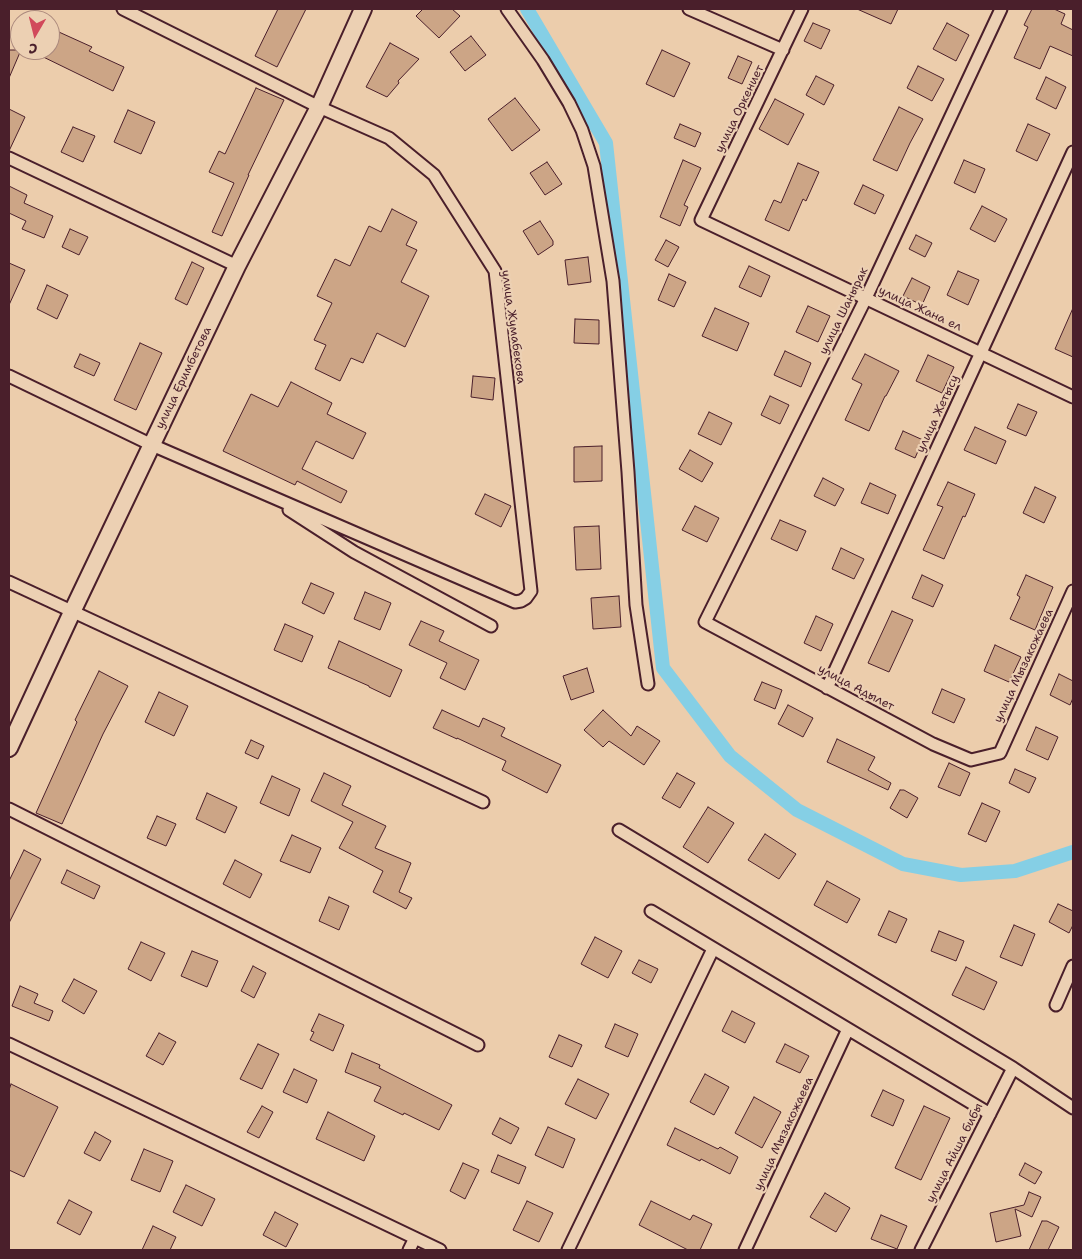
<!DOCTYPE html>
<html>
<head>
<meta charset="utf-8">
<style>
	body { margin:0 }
	#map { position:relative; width:1082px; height:1259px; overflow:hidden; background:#eccdac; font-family:"Shantell Sans",sans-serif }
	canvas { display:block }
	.frame { position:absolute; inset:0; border:10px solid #4a1f2b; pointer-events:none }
	.north { position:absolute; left:10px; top:10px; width:50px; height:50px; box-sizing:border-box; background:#ecd0b3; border:1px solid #ab897d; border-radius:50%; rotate:188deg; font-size:14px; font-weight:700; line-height:20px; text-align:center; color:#4a1f2b }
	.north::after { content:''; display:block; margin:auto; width:18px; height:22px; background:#d1495b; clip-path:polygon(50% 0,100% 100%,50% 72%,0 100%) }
</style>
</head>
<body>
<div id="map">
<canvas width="1082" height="1259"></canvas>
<div class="frame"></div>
<div class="north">С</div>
</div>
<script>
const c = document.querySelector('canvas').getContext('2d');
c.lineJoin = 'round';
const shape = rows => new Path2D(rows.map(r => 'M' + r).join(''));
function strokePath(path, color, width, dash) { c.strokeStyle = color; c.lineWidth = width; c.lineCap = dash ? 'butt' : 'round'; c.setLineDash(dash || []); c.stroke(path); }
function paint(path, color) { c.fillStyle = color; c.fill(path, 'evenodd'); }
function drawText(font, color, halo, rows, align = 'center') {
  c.font = font + ' "Shantell Sans",sans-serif'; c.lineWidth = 4.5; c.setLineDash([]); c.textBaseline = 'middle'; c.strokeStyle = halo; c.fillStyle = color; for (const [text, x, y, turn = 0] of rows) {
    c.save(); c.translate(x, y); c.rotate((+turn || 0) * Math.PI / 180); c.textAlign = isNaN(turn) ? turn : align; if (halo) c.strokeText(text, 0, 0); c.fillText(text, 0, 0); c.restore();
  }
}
const canal = shape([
	[527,9,606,143,663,668,730,756,797,810,903,864,961,875,1015,871,1073,852]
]);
const building = shape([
	[278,9,306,9,277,67,255,56,278,9],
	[423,9,452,9,460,16,439,38,416,16,423,9],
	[857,9,898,9,891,24,857,9],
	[1032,9,1054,9,1065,14,1061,24,1073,30,1073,56,1050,46,1040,69,1014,58,1028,27,1024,25,1032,9],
	[813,23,830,30,821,49,804,41,813,23],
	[947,23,969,35,956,61,933,49,947,23],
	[50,28,92,47,89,51,124,67,113,91,29,50,50,50,50,28],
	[471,36,486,55,465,71,450,52,471,36],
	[390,43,419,59,398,81,399,83,387,97,366,87,390,43],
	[9,50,21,50,9,78,9,50],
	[662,50,690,63,674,97,646,84,662,50],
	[738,56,752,62,742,84,728,78,738,56],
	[918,66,944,79,932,101,907,88,918,66],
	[816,76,834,85,824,105,806,95,816,76],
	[1046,77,1066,87,1056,109,1036,99,1046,77],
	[256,88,284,100,248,175,249,175,222,236,212,232,234,183,209,172,219,151,225,154,256,88],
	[515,98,540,130,512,151,488,119,515,98],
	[775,99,804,114,788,145,759,129,775,99],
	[899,107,923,119,910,143,897,171,873,160,899,107],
	[9,109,25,117,9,151,9,109],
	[128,110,155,122,141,154,114,142,128,110],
	[680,124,701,133,695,147,674,138,680,124],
	[1028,124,1050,134,1037,161,1016,151,1028,124],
	[73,127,95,136,83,162,61,152,73,127],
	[683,160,701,168,684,205,688,207,680,226,660,217,683,160],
	[964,160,985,169,975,193,954,183,964,160],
	[547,162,562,184,545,195,530,173,547,162],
	[798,163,819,172,806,201,803,199,789,231,765,220,774,200,781,203,798,163],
	[863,185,884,195,875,214,854,204,863,185],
	[9,186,27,195,24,203,53,216,44,238,22,229,26,221,9,213,9,186],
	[982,206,1007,219,995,242,970,229,982,206],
	[392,209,417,222,406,245,417,250,401,282,429,296,405,347,377,333,363,363,351,358,340,381,315,369,326,345,314,340,332,303,317,296,335,259,350,266,369,226,381,232,392,209],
	[540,221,553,241,553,245,538,255,523,231,540,221],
	[70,229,88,237,79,255,62,247,70,229],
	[916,235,932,243,925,257,909,249,916,235],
	[666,240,679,247,668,267,655,260,666,240],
	[588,257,591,282,568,285,565,260,588,257],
	[192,262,204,268,187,305,175,299,192,262],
	[9,263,25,270,9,305,9,263],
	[749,266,770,276,761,297,739,287,749,266],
	[958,271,979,280,968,305,947,295,958,271],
	[669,274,686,282,674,307,658,300,669,274],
	[912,278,930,287,922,305,903,296,912,278],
	[47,285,68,295,57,319,37,309,47,285],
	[808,306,830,316,818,342,796,332,808,306],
	[715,308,749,323,737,351,702,336,715,308],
	[1073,308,1073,357,1055,349,1073,308],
	[575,319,599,320,599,344,574,343,575,319],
	[140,343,162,353,136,410,114,400,140,343],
	[785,351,811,363,801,387,774,375,785,351],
	[80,354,100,363,94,376,74,367,80,354],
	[865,354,899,371,886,396,885,396,869,431,845,420,862,384,852,379,865,354],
	[928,355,954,367,942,393,916,381,928,355],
	[473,376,495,378,493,400,471,397,473,376],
	[291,382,332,403,327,414,366,433,353,459,316,441,302,469,347,491,341,503,297,481,295,485,223,451,251,394,278,407,291,382],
	[770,396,789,405,780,424,761,415,770,396],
	[1018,404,1037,412,1026,436,1007,428,1018,404],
	[709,412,732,423,721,445,698,434,709,412],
	[975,427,1006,441,996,464,964,450,975,427],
	[903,431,923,440,915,458,895,449,903,431],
	[602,446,602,481,574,482,574,447,602,446],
	[690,450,713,463,702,482,679,469,690,450],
	[823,478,844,489,835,506,814,496,823,478],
	[948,482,975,494,965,517,963,516,944,559,923,550,943,507,937,505,948,482],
	[870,483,896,495,888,514,861,503,870,483],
	[1035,487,1056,497,1044,523,1023,513,1035,487],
	[485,494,511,506,501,527,475,514,485,494],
	[695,506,719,518,707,542,682,530,695,506],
	[780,520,806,531,797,551,771,539,780,520],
	[599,526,601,569,576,570,574,527,599,526],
	[841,548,864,559,854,579,832,569,841,548],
	[922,575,943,585,933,607,912,598,922,575],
	[1026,575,1053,587,1035,630,1010,619,1020,597,1017,595,1026,575],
	[311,583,334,593,324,614,302,603,311,583],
	[365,592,391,603,380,630,354,619,365,592],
	[619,596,621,627,593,629,591,598,619,596],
	[892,611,913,620,889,672,868,663,892,611],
	[816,616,833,624,821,651,804,643,816,616],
	[421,621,444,631,439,641,479,660,465,690,440,678,447,663,409,645,421,621],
	[285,624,313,636,302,662,274,650,285,624],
	[339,641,402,670,390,697,369,687,369,686,328,668,339,641],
	[995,645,1021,657,1009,682,984,671,995,645],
	[587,668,594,692,571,700,563,676,587,668],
	[99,671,128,686,103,734,62,824,36,813,77,722,75,720,99,671],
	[1059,674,1073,681,1073,698,1070,705,1050,695,1059,674],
	[762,682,782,690,775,709,754,700,762,682],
	[942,689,965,699,954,723,932,713,942,689],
	[159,692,188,706,174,736,145,722,159,692],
	[788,705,813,718,803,737,778,724,788,705],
	[442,710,479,727,483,718,505,728,501,736,561,765,547,793,502,770,506,761,457,738,457,739,433,728,442,710],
	[603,710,631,736,637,726,660,741,644,765,609,741,603,747,584,730,603,710],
	[1036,727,1058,737,1048,760,1026,750,1036,727],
	[837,739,875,757,868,770,891,783,888,790,827,762,837,739],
	[251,740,264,746,258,759,245,753,251,740],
	[949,763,970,773,960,796,938,787,949,763],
	[1015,769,1036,778,1029,793,1009,783,1015,769],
	[324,773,351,786,342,805,386,826,375,848,411,863,399,892,412,898,406,909,373,892,383,871,339,848,353,822,311,801,324,773],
	[677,773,695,783,680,808,662,798,677,773],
	[272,776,300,789,289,816,260,803,272,776],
	[900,790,904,790,918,798,907,818,890,808,900,790],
	[207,793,237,807,225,833,196,819,207,793],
	[982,803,1000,811,986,842,968,834,982,803],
	[708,807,734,823,708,863,683,847,708,807],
	[157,816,176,824,166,846,147,838,157,816],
	[765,834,796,854,779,879,748,860,765,834],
	[292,835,321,848,310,873,280,861,292,835],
	[24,850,41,859,9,923,9,881,24,850],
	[235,860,262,874,250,898,223,884,235,860],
	[67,870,100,886,94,899,61,883,67,870],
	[827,881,860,899,847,923,814,905,827,881],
	[329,897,349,906,339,930,319,921,329,897],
	[1058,904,1073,911,1073,925,1069,933,1049,922,1058,904],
	[889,911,907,919,896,943,878,935,889,911],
	[1014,925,1035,934,1022,966,1000,957,1014,925],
	[939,931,964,941,956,961,931,951,939,931],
	[595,937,622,951,608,978,581,964,595,937],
	[141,942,165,953,151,981,128,969,141,942],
	[192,951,218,961,207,987,181,976,192,951],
	[639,960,658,969,651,983,632,973,639,960],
	[253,966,266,973,254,998,241,991,253,966],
	[966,967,997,982,984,1010,952,995,966,967],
	[74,979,97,991,84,1014,62,1001,74,979],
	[20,986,38,994,34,1003,53,1011,49,1021,12,1006,20,986],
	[732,1011,755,1023,745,1043,722,1031,732,1011],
	[319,1014,344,1025,333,1051,310,1040,314,1032,311,1031,319,1014],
	[615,1024,638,1034,628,1057,605,1047,615,1024],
	[159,1033,176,1042,163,1065,146,1056,159,1033],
	[559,1035,582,1045,572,1067,549,1057,559,1035],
	[258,1044,279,1054,262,1089,240,1079,258,1044],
	[785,1044,809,1056,800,1073,776,1062,785,1044],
	[352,1053,380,1065,379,1068,452,1105,439,1130,404,1113,403,1115,374,1101,381,1087,345,1072,352,1053],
	[294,1069,317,1080,307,1103,283,1092,294,1069],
	[705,1074,729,1087,714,1115,690,1102,705,1074],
	[578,1079,609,1094,596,1119,565,1104,578,1079],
	[11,1084,58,1107,24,1177,9,1170,9,1090,11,1084],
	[883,1090,904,1100,893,1126,871,1116,883,1090],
	[754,1097,781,1112,762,1148,735,1133,754,1097],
	[262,1106,273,1112,259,1138,247,1132,262,1106],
	[924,1106,950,1118,921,1180,895,1168,924,1106],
	[328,1112,375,1136,364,1161,316,1139,328,1112],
	[500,1118,519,1128,511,1144,492,1134,500,1118],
	[548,1127,575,1139,563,1168,535,1155,548,1127],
	[675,1128,718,1149,720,1147,738,1157,730,1174,701,1159,700,1161,667,1145,675,1128],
	[95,1132,111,1141,100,1161,84,1153,95,1132],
	[144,1149,173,1161,160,1192,131,1180,144,1149],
	[498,1155,526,1167,519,1184,491,1172,498,1155],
	[463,1163,479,1170,465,1199,450,1191,463,1163],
	[1025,1163,1042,1172,1035,1184,1019,1175,1025,1163],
	[186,1185,215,1199,202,1226,173,1212,186,1185],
	[1029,1192,1041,1197,1032,1217,1015,1209,1021,1236,996,1242,990,1213,1024,1205,1029,1192],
	[825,1193,850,1208,836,1232,810,1217,825,1193],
	[69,1200,92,1212,80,1235,57,1223,69,1200],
	[527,1201,553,1213,539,1242,513,1230,527,1201],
	[651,1201,690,1220,693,1215,712,1224,700,1250,688,1250,639,1225,651,1201],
	[275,1212,298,1224,286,1247,263,1235,275,1212],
	[881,1215,907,1226,897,1249,871,1239,881,1215],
	[1042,1221,1047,1221,1059,1227,1048,1250,1029,1250,1042,1221],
	[153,1226,176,1237,170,1250,142,1250,153,1226]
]);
const street = shape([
	[507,9,543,60,569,103,582,130,594,166,613,281,628,472,636,605,648,684],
	[689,9,783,50],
	[802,9,701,220,1073,397],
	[1001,9,866,298,705,622,933,744,971,760,1000,753,1073,591],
	[9,158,237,266],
	[9,376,152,445,515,602,521,601,526,598,531,591,495,271,434,175,389,138,319,107,123,9],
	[289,510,354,552,491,626],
	[9,582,483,802],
	[827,688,1073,152],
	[9,809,478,1045],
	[619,830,1013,1068,1073,1108],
	[651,911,990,1114],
	[1056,1005,1073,966],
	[9,1044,440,1250],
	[409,1250,415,1238],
	[568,1250,713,949],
	[745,1250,848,1029],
	[921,1250,1013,1068]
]);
const secondary = shape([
	[9,748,73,610,237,266,319,107,363,9]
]);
const streetNames = [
	["улица Оркениет",740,109,-64],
	["улица Жана ел",920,309,25],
	["улица Шанырак",844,311,-64],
	["улица Жумабекова",513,327,82],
	["улица Еримбетова",184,378,-64],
	["улица Жетысу",938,414,-65],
	["улица Мызакожаева",1024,666,-65],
	["улица Адылет",856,688,28],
	["улица Мызакожаева",784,1134,-65],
	["улица Айша бибы",955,1153,-63]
];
strokePath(canal, '#85cfe5', 14);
paint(building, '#cca586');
strokePath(building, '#4a1f2b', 1);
strokePath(street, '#4a1f2b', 15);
strokePath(secondary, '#4a1f2b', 20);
strokePath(street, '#ecd0b3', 11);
strokePath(secondary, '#ecd0b3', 16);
drawText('12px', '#4a1f2b', '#ecd0b3', streetNames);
</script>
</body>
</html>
